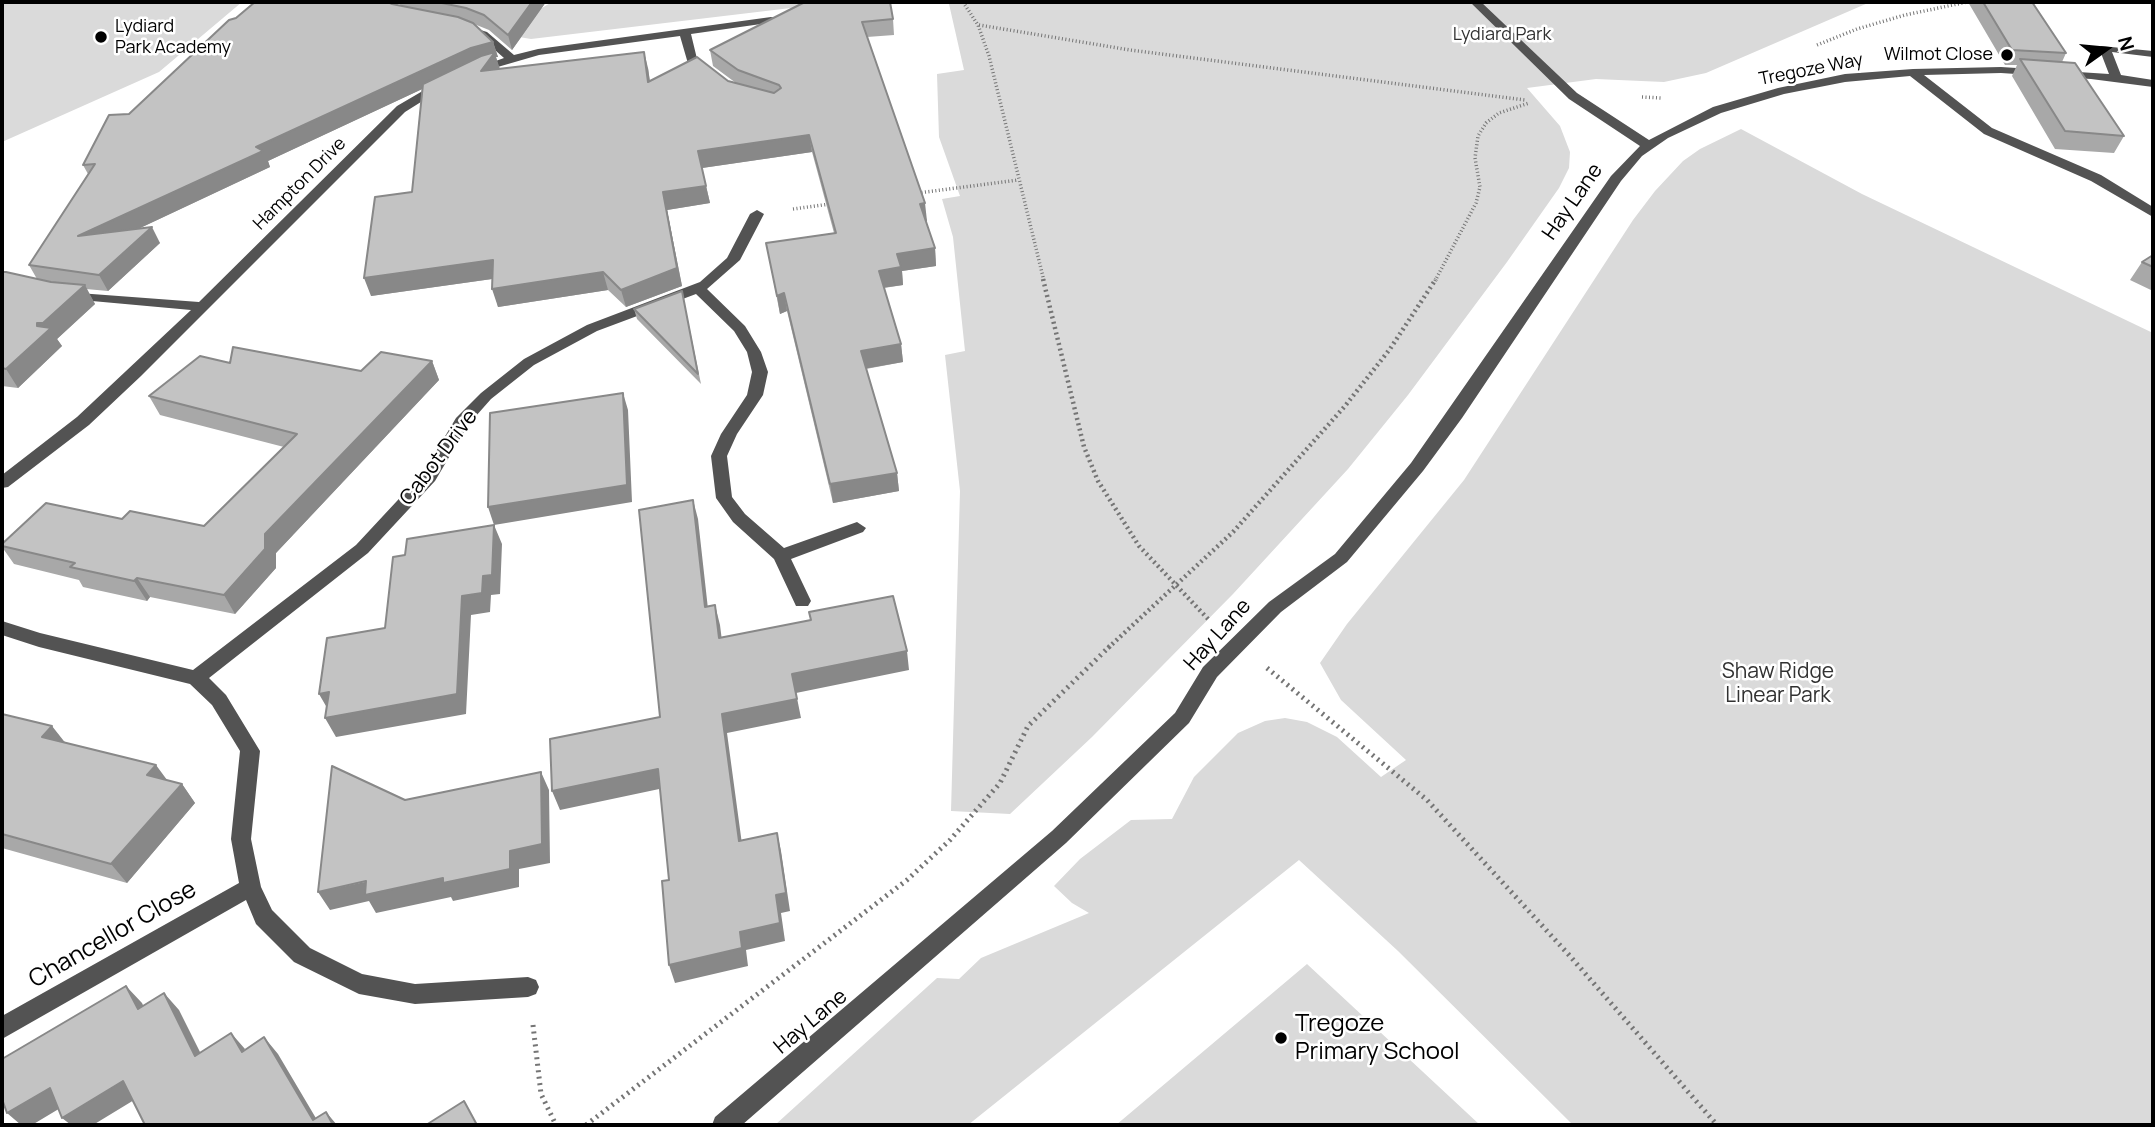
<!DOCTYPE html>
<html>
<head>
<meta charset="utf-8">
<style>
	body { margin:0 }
	#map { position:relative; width:2155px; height:1127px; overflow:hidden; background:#fff; font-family:Manrope,sans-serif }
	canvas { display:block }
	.frame { position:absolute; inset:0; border:4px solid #000; pointer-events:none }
	.north { position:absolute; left:2071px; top:14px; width:70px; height:70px; -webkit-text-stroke:5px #fff; paint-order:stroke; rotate:75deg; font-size:19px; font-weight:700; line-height:28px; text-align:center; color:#000 }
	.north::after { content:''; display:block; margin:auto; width:24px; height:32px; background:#000; clip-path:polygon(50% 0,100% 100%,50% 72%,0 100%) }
</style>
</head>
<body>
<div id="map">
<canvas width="2155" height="1127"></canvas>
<div class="frame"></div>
<div class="north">N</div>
</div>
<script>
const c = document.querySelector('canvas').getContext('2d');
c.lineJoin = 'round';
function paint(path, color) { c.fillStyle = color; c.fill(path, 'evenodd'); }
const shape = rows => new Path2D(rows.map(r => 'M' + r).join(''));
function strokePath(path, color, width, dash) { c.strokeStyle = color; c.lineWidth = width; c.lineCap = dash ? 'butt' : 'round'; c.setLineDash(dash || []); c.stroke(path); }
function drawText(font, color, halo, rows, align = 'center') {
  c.font = font + ' Manrope,sans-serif'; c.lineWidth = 5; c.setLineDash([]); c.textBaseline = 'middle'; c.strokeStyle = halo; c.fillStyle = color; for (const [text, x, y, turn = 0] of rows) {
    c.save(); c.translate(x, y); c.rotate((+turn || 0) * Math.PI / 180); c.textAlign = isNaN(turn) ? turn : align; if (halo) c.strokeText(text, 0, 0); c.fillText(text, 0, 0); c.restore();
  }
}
const green = shape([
	[2,2,242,2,159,72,2,142],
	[552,2,814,2,816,5,531,39,513,36,505,30],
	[962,2,1918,2,1868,3,1706,73,1664,82,1596,79,1527,88,1560,126,1570,152,1569,168,1559,188,1507,262,1408,395,1348,469,1233,594,1092,737,1010,814,951,811,960,491,945,355,965,351,953,237,942,199,960,196,939,137,937,74,964,70,949,4],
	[1741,129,1862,194,2153,333,2153,1125,1573,1125,1398,951,1299,860,968,1125,775,1125,937,978,959,979,981,958,1089,913,1072,903,1054,886,1080,859,1131,820,1172,819,1194,777,1238,733,1265,721,1285,718,1307,722,1337,737,1381,777,1406,760,1341,700,1320,663,1347,624,1464,480,1633,220,1655,191,1683,161,1700,149],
	[1307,964,1480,1125,1116,1125]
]);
const pathFar2 = shape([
	[963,2,978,25,989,56,1044,281],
	[979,25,1130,50,1525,100],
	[1817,45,1857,29,1905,15,1967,2],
	[1642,97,1661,98],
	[918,193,1018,180],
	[793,209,830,204],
	[1435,281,1476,203,1480,187,1475,158,1478,136,1486,123,1499,113,1529,103]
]);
const pathFar1 = shape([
	[1043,279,1084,447,1098,481,1139,546,1209,620],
	[1108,648,1233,532,1345,406,1390,349,1436,279]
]);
const path = shape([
	[1267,668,1427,800,1569,955,1717,1125],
	[533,1025,541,1094,556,1125],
	[586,1125,907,880,950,840,1000,783,1028,726,1110,646]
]);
const minor = shape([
	[1470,2,1481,2,1577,93,1649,140,1713,107,1778,88,1845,74,1913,69,2001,67,2109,74,2099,48,2101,46,2153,51,2153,57,2112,52,2121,75,2153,80,2153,87,2091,79,2001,73,1924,75,1992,128,2101,175,2153,207,2153,217,2091,181,1984,134,1910,76,1845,82,1784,94,1721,113,1668,138,1642,156,1621,181,1462,418,1423,471,1347,562,1281,612,1217,677,1189,723,1066,843,742,1125,712,1125,715,1117,1052,831,1175,713,1203,667,1269,602,1335,554,1411,463,1611,176,1640,146,1569,99,1470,2],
	[771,17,775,18,775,22,691,34,698,63,715,72,709,75,689,67,680,36,539,55,477,73,471,70,504,58,479,36,470,33,470,29,474,28,487,32,514,55,538,49,771,17],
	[438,82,448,85,405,112,141,376,89,425,8,487,2,488,2,475,77,417,191,310,70,299,63,295,65,292,199,302,397,106,438,82],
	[757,210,764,214,740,260,707,289,745,326,761,352,768,372,763,395,737,434,727,456,732,497,745,514,784,548,857,522,866,528,863,532,791,559,811,601,808,606,796,606,774,559,733,522,716,498,711,456,721,434,747,395,752,372,747,352,734,331,696,294,597,331,534,365,491,399,468,425,435,481,368,553,209,678,226,695,260,751,251,839,261,887,272,910,310,948,362,974,415,984,528,977,536,980,539,987,536,994,528,997,415,1004,359,994,294,962,256,924,246,900,2,1039,2,1016,239,883,231,839,240,751,212,705,190,684,39,647,2,635,2,621,40,633,193,670,356,545,423,473,456,418,481,393,524,359,587,325,700,282,727,258,750,214,757,210]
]);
const wall = shape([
	[396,2,546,2,512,50,489,30,474,24,493,42,498,57,496,57,499,69,648,68,650,81,728,81,736,83,713,66,710,50,805,2,893,19,894,35,867,37,927,221,925,221,935,248,936,266,902,271,903,285,884,288,901,344,903,362,866,369,897,473,899,491,833,503,787,311,780,314,766,243,834,233,812,152,702,168,710,203,667,210,682,286,626,307,608,290,498,307,492,279,371,296,412,192,422,89,268,161,270,167,140,228,160,243,108,291,86,289,95,304,57,339,62,346,18,388,2,386,2,272,37,279,29,265,88,174,83,165,129,114,392,4,402,6],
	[1968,2,2032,2,2066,53,2062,62,2124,136,2114,153,2055,149,2012,76,2017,65,2005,65],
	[2153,255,2153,291,2130,280,2142,262],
	[682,291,701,384,637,319,634,309],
	[432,361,439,380,276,553,276,568,235,614,150,597,147,601,83,587,79,580,14,564,2,547,2,544,122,519,204,526,284,447,160,415,149,396,230,363,361,371],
	[2,714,65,742,167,780,182,784,195,803,127,883,2,848]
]);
const shadedWall = shape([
	[532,2,546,2,512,50,508,35],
	[493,42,498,57,496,57,500,69,486,88,476,64,268,161,270,167,87,253,78,236,256,147,471,48],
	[644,52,648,68,652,98,648,82],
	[809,135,812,152,702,168,698,151],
	[706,186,710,203,667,210,682,286,626,307,621,290,663,192],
	[925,203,927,221,921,221,920,204],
	[152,227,160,243,108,291,99,275],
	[935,248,936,266,902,271,903,285,881,288,879,271,897,254],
	[493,260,499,278,371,296,364,278],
	[603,272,608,290,498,307,492,289],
	[85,285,95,304,57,339,62,346,18,388,6,369,37,326,37,323],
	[784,293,787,311,780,314,777,296],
	[901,344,903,362,863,369,861,351],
	[432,361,439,380,276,553,276,568,235,614,224,595,265,534],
	[623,393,628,410,632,502,494,525,488,507],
	[897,473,899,491,833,503,830,484],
	[693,500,698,519,710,627,705,607],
	[494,525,502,544,500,594,491,595,490,612,471,615,466,714,336,737,325,718,462,596,483,576],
	[137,578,150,597,147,601,134,581],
	[715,605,720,625,724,657,719,638],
	[907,651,909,670,796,693,801,718,727,733,744,859,739,841,722,714,792,674],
	[329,692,330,713,319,694],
	[52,726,67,745,42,737],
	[156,765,170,784,147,775],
	[658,769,664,788,560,810,552,791],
	[541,772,549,790,550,863,519,869,519,887,453,901,451,897,376,913,369,901,330,910,318,892,510,851],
	[182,784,195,803,127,883,111,864],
	[777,833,781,851,790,911,781,913,785,941,746,950,748,966,675,983,669,965,740,932,776,895],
	[126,986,142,1003,153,1026,138,1009],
	[164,993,179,1010,210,1072,195,1056],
	[231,1033,245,1049,242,1052],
	[264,1037,278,1054,320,1125,313,1120],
	[123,1081,139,1097,93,1125,71,1125,62,1118],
	[50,1088,67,1104,32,1125,21,1125,7,1113],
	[326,1112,337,1125,333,1125]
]);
const building = shape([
	[255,2,388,2,392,4,458,17,473,23,493,42,471,48,256,147,263,151,78,236,152,227,99,275,29,265,95,164,83,165,109,115,129,114,229,20,236,18,255,2],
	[437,2,532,2,508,35,484,15,466,8,437,2],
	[805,2,890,2,893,19,862,22,925,203,920,204,935,248,897,254,901,267,879,271,901,344,861,351,897,473,830,484,784,293,777,296,766,243,836,233,809,135,698,151,706,186,663,192,677,268,621,290,603,272,492,289,493,260,364,278,375,197,412,192,423,84,481,56,495,52,481,71,644,52,648,82,697,57,728,81,774,93,781,88,779,85,738,70,710,50,805,2],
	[1983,2,2032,2,2066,53,2012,50,1983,2],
	[2020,59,2075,63,2124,136,2065,131,2020,59],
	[2153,255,2153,267,2142,262,2153,255],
	[2,272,6,272,51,282,85,285,43,323,37,323,37,326,51,328,6,369,2,368,2,272],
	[682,291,698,374,634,309,682,291],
	[233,347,361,371,381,352,432,361,265,534,265,549,224,595,137,578,134,581,70,567,75,563,2,546,2,544,46,503,122,519,130,511,204,526,297,434,149,396,200,356,230,363,233,347],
	[623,393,627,485,488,507,490,413,623,393],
	[693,500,705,607,715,605,719,638,811,620,809,612,893,596,907,651,792,674,797,699,722,714,739,841,777,833,786,893,776,895,780,923,740,932,742,948,669,965,662,881,669,880,658,769,552,791,550,739,660,717,639,510,693,500],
	[494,525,492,575,483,576,482,593,462,596,457,694,325,718,329,692,319,694,327,638,385,628,393,557,405,555,407,539,494,525],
	[2,714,52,726,42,737,156,765,147,775,182,784,111,864,2,834,2,714],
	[332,766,405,800,541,772,542,844,510,851,510,869,443,883,443,878,365,895,366,881,318,892,332,766],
	[126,986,138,1009,164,993,195,1056,231,1033,242,1052,264,1037,313,1120,326,1112,333,1125,145,1125,123,1081,62,1118,50,1088,7,1113,2,1099,2,1059,126,986],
	[464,1101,477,1125,426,1125,464,1101]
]);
const markers = [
	[101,37,7,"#000"],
	[2007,55,7,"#000"],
	[1281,1038,7,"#000"]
];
const farPoinames = [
	["Lydiard",115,27],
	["Park Academy",115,48],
	["Wilmot Close",1993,55,"right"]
];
const farParknames = [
	["Lydiard Park",1502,35]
];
const farStreetnames = [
	["Tregoze Way",1811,70,-11],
	["Hampton Drive",300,184,-45]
];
const streetNames = [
	["Hay Lane",1573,202,-55],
	["Cabot Drive",439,458,-53],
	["Hay Lane",1218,635,-48],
	["Hay Lane",811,1022,-40]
];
const parkNames = [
	["Shaw Ridge",1778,672],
	["Linear Park",1778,696]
];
const nearStreetnames = [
	["Chancellor Close",113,935,-30]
];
const nearPoinames = [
	["Tregoze",1295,1024],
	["Primary School",1295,1052]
];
paint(green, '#dadada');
strokePath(pathFar2, '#757575', 3.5, [1, 2.5]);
strokePath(pathFar1, '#757575', 4.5, [2, 3.5]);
strokePath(path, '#757575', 5, [2, 4.5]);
paint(minor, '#535353');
paint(wall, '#a8a8a8');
paint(shadedWall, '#888');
paint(building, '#c3c3c3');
strokePath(building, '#888', 2);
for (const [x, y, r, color] of markers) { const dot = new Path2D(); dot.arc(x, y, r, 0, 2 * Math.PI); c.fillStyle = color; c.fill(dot); strokePath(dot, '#fff', 2.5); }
drawText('18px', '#000', '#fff', farPoinames, 'left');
drawText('18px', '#313131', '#fff', farParknames);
drawText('18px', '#000', '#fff', farStreetnames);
drawText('21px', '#000', '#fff', streetNames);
drawText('21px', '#313131', '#fff', parkNames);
drawText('24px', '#000', '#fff', nearStreetnames);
drawText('24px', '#000', '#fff', nearPoinames, 'left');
</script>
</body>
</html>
